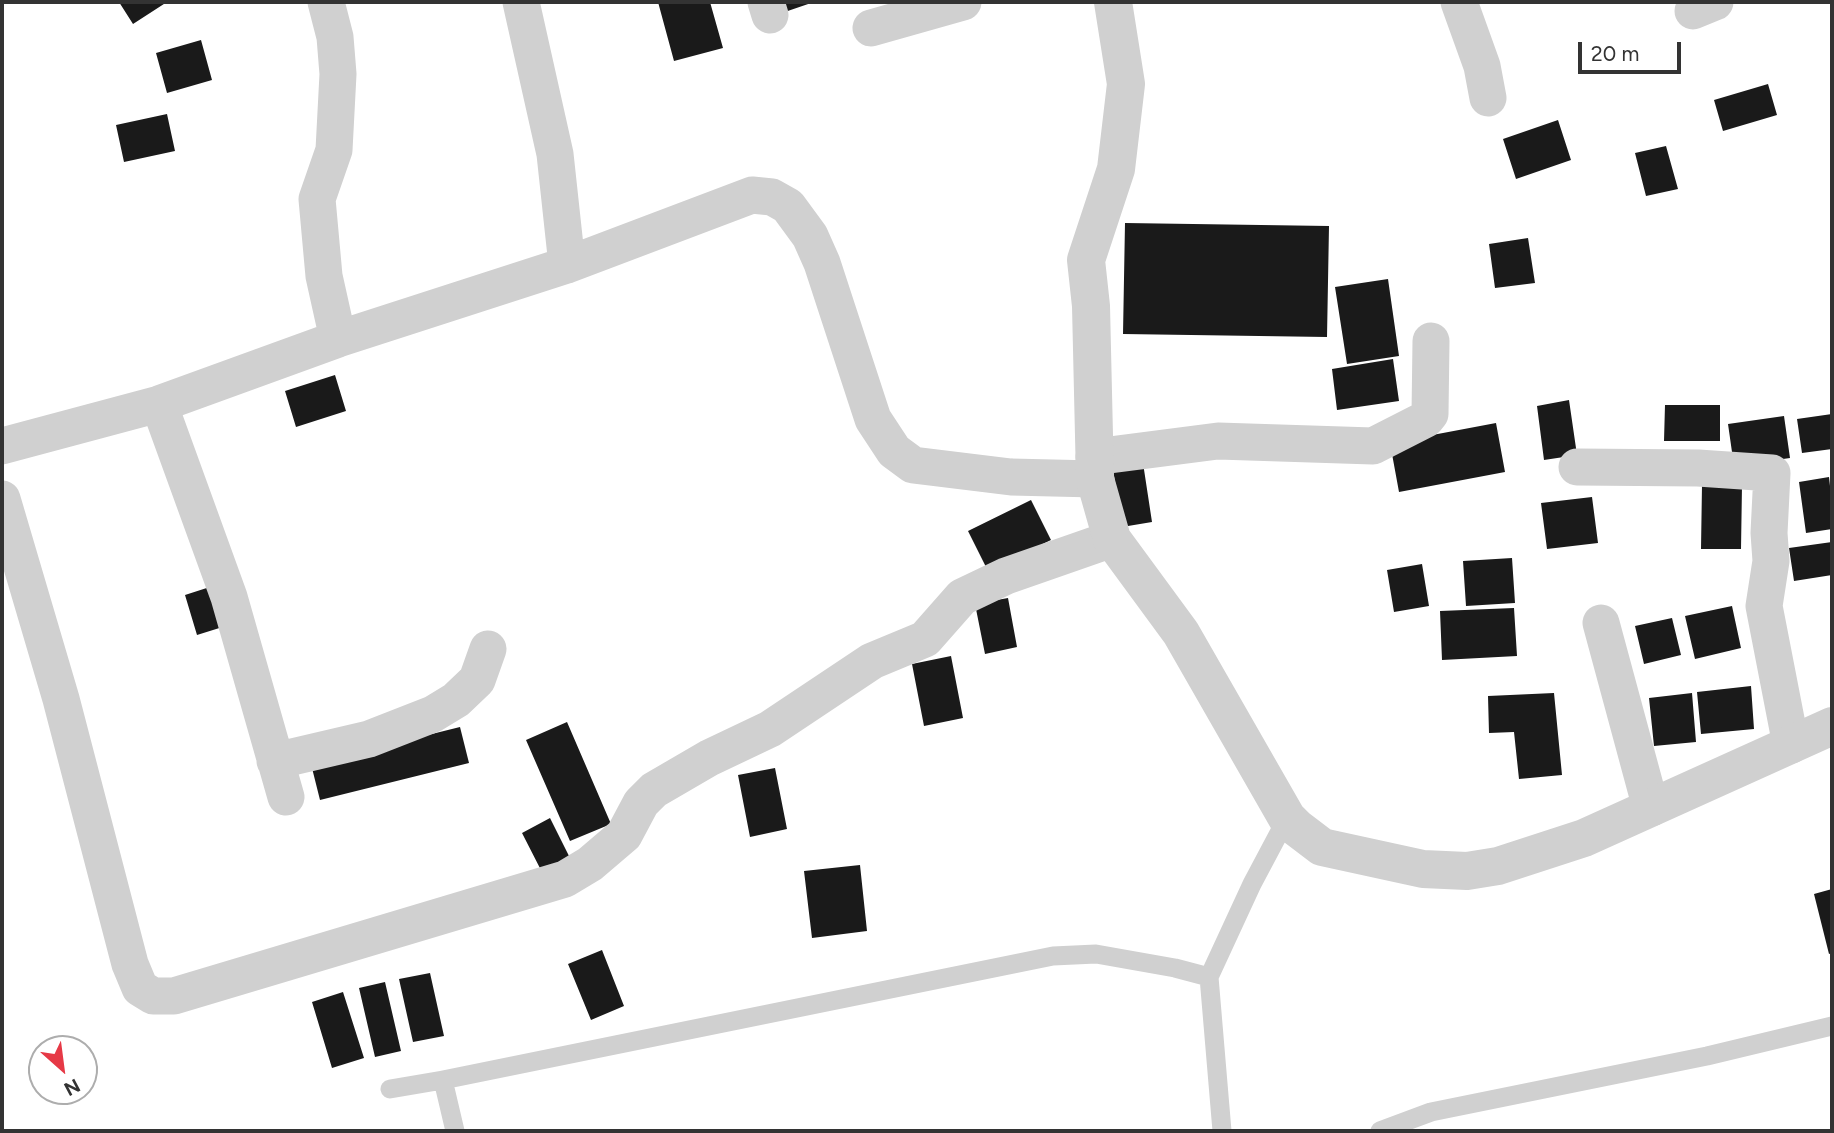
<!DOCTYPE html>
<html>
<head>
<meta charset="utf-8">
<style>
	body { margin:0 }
	#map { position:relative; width:1834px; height:1133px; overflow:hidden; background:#fff; font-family:Figtree,sans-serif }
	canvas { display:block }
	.frame { position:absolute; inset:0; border:4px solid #333; pointer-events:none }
	.north { position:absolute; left:28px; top:1035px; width:70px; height:70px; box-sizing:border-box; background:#fff; border:2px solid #adadad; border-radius:50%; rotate:152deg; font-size:19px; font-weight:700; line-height:28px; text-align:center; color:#333 }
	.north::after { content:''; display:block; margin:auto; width:24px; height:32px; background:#e63946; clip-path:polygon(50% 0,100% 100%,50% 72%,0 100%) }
	.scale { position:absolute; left:1578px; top:42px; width:103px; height:32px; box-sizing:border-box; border:4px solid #333; border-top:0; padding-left:9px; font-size:21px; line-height:24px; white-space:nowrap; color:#333; -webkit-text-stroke:5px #fff; paint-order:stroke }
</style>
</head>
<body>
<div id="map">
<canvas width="1834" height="1133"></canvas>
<div class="frame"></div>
<div class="north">N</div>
<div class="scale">20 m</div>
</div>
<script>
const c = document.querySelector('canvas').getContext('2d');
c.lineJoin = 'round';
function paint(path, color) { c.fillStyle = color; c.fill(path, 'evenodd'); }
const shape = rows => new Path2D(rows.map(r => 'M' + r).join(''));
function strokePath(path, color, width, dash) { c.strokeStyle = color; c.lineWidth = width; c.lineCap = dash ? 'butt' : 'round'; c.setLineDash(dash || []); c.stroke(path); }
const building = shape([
	[119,2,167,2,133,24],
	[658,2,710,2,723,48,674,61],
	[772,2,814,2,776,15],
	[201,40,212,80,167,93,156,53],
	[1768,84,1777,115,1723,131,1714,100],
	[167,114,175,151,124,162,116,125],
	[1558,120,1571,160,1516,179,1503,139],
	[1666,146,1678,189,1646,196,1635,153],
	[1125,223,1329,226,1327,337,1123,334],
	[1528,238,1535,283,1495,288,1489,244],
	[1388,279,1399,356,1347,364,1335,287],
	[1393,359,1399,401,1337,410,1332,369],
	[335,375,346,411,296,427,285,391],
	[1569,400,1577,455,1544,460,1537,406],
	[1665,405,1720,405,1720,441,1664,441],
	[1832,414,1832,449,1802,453,1797,419],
	[1784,416,1790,458,1734,466,1728,424],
	[1496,423,1505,472,1399,492,1390,443],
	[1143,463,1152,522,1122,527,1113,469],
	[1829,477,1832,504,1832,529,1806,533,1799,482],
	[1702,485,1742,485,1741,549,1701,549],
	[1592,497,1598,543,1547,549,1541,503],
	[1031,500,1051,540,988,571,968,531],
	[1832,542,1832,575,1794,581,1789,548],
	[1512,558,1515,603,1466,606,1463,561],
	[1422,564,1429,606,1394,612,1387,570],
	[216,585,229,625,197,635,185,595],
	[1008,598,1017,647,985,654,975,604],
	[1732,606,1741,648,1695,659,1685,616],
	[1514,608,1517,656,1442,660,1440,611],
	[1672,618,1681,655,1644,664,1635,626],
	[951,656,963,718,924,726,912,664],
	[1751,686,1754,729,1701,734,1697,692],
	[1554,693,1562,775,1519,779,1514,732,1489,733,1488,696],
	[1692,693,1696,742,1654,746,1649,698],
	[567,722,611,824,570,841,526,740],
	[460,727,469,763,320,800,311,764],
	[775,768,787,829,750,837,738,775],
	[550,818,573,864,545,878,522,833],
	[860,865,867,931,812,938,804,871],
	[1832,889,1832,953,1829,954,1814,894],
	[602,950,624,1006,591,1020,568,964],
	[430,973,444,1036,413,1042,399,979],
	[385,982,401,1051,375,1057,359,988],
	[343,992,364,1058,332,1068,312,1002]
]);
const service = shape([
	[443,1080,455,1131],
	[390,1089,443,1080,1053,956,1096,954,1175,968,1209,977],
	[1222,1131,1209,977,1252,884,1287,818],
	[1380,1131,1431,1112,1707,1056,1832,1026]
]);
const minor = shape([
	[326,2,335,37,338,74,334,150,317,199,324,276,338,339],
	[521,2,555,154,567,265],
	[766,2,770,15],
	[1459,2,1482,66,1488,98],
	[1693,11,1715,2],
	[871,28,963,2],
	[159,404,229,597,286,797],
	[2,446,159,404,338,339,567,265,752,195,772,197,788,206,810,236,822,263,873,419,894,451,913,465,1011,477,1095,479],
	[1094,457,1218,441,1373,446,1426,419,1430,414,1431,341],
	[1577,467,1698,468,1772,473,1769,533,1771,561,1764,606,1791,745],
	[2,499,61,699,130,964,140,988,153,996,174,996,565,879,590,864,624,835,641,803,654,790,709,758,770,729,872,661,925,639,962,597,1006,576,1112,539],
	[1601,623,1651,808],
	[275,761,369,739,433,714,456,700,477,680,488,649]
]);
const tertiary = shape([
	[1113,2,1126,84,1116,169,1086,260,1091,306,1095,479,1112,539,1181,633,1287,818,1297,828,1322,847,1423,869,1467,871,1498,866,1584,838,1832,726]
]);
paint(building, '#1a1a1a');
strokePath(service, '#d0d0d0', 19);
strokePath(minor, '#d0d0d0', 37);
strokePath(tertiary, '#d0d0d0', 38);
</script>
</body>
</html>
